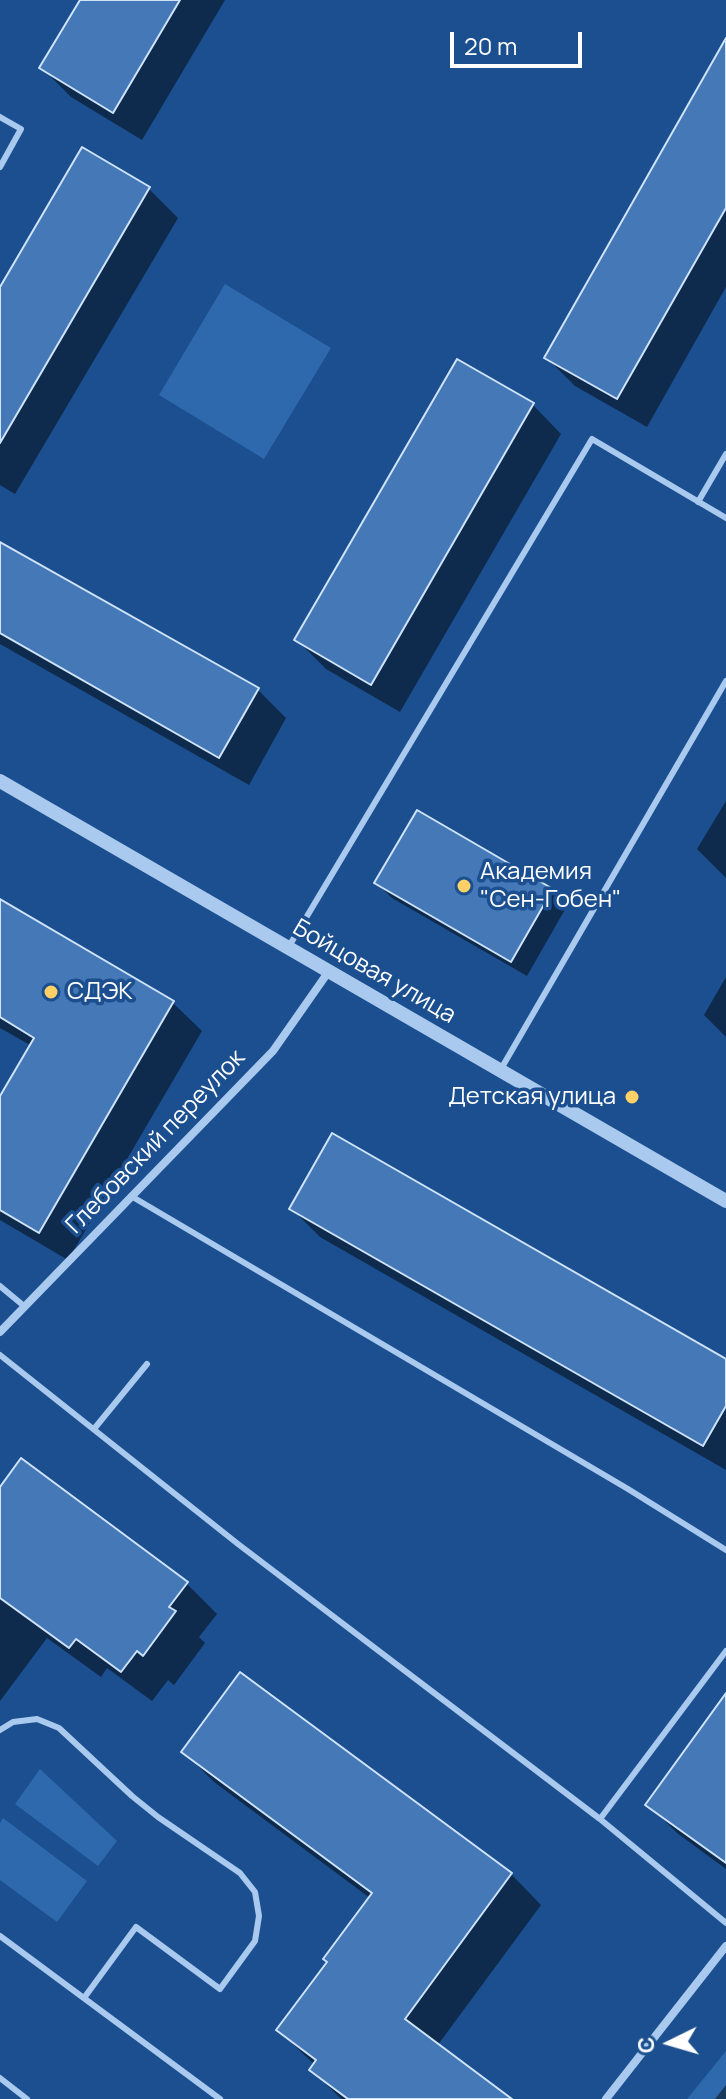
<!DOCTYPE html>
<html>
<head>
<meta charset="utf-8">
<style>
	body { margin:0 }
	#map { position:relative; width:726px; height:2099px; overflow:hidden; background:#1b4f8f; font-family:Manrope,sans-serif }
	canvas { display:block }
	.north { position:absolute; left:630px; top:2003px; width:80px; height:80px; -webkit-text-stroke:6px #1b4f8f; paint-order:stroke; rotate:265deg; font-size:22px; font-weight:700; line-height:32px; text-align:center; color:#fff }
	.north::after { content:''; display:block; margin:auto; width:28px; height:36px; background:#fff; clip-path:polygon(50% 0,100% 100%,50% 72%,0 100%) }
	.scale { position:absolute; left:450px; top:32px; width:132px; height:36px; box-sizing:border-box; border:4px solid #fff; border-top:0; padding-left:10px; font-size:24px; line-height:28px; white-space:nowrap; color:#fff; -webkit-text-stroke:6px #1b4f8f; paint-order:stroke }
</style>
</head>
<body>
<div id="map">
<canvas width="726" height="2099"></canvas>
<div class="north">С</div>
<div class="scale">20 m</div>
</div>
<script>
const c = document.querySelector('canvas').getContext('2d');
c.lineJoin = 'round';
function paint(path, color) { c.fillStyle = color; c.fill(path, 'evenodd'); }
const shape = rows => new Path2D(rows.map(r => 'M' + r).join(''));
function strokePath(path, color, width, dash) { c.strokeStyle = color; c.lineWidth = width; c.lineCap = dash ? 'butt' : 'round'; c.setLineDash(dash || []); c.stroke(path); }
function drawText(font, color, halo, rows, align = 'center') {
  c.font = font + ' Manrope,sans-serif'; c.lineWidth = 7; c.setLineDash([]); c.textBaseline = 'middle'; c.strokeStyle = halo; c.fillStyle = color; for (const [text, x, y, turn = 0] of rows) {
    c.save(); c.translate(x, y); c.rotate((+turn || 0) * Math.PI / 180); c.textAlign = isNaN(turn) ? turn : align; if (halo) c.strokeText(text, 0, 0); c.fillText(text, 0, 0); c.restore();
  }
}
const green = shape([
	[225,284,331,348,264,459,159,395],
	[40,1769,117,1841,98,1866,15,1804],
	[3,1818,87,1881,57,1922,0,1880,0,1823],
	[726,2051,726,2099,687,2099]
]);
const shadow = shape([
	[82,0,225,0,142,140,71,97,42,68],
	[726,42,726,287,647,427,575,386,546,357],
	[83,149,149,189,178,218,15,494,0,485,0,290],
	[533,405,561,434,400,712,326,669,297,640],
	[0,544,258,690,286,718,249,785,0,644],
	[726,801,726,878,697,849],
	[377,883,552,890,567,906,527,976,392,898],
	[0,901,173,1003,202,1031,68,1260,0,1220,0,1100,32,1046,0,1028],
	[726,977,726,1037,704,1015],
	[291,1208,726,1361,726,1470,320,1237],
	[0,1490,186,1583,217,1614,199,1637,205,1643,174,1685,168,1680,152,1701,107,1668,101,1677,47,1638,0,1701],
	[241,1674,511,1874,541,1905,437,2046,506,2099,341,2099,312,2070,315,2065,278,2030,329,1962,370,1898,214,1782,184,1752],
	[726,1697,726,1869,677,1833,648,1804],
	[726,2085,726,2099,715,2099]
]);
const building = shape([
	[80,0,180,0,113,113,39,68,80,0],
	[726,38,726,208,617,399,544,358,726,38],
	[82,147,150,187,0,443,0,287,82,147],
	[457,359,534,403,371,685,294,640,457,359],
	[0,542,259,688,219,758,0,633,0,542],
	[417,810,553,889,511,962,374,883,417,810],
	[0,899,174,1001,39,1233,0,1210,0,1096,34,1038,0,1017,0,899],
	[332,1133,726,1359,726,1406,703,1446,289,1209,332,1133],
	[21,1458,188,1582,169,1607,176,1611,143,1656,137,1651,121,1672,76,1639,69,1648,0,1598,0,1487,21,1458],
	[240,1672,512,1873,405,2019,512,2099,348,2099,309,2070,316,2060,276,2030,327,1962,323,1959,372,1893,181,1752,240,1672],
	[726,1693,726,1863,645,1805,726,1693]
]);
const service = shape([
	[0,117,21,129,0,167],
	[698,502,726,454],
	[288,948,592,439,726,518],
	[501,1069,726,681],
	[131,1196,628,1489,726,1550],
	[0,1286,24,1306],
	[0,1355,238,1544,600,1819,726,1923],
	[94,1429,147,1364],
	[0,1730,13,1722,37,1719,59,1728,132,1796,158,1817,240,1873,255,1892,259,1916,255,1941,220,1989,136,1927,84,1998],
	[600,1819,726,1651],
	[0,1936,220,2099],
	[0,2078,27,2099]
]);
const minor = shape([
	[0,1332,273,1051,329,971],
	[606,2099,726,1946]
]);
const tertiary = shape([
	[0,781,726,1201]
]);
const markers = [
	[464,886,8,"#ffd166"],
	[51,992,8,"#ffd166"],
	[632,1097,8,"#ffd166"]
];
const poiNames = [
	["Академия",480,872],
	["\"Сен-Гобен\"",480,900],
	["СДЭК",67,992],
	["Детская улица",616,1097,"right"]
];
const streetNames = [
	["Бойцовая улица",374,972,30],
	["Глебовский переулок",156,1142,-46]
];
paint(green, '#2e69ad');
paint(shadow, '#0007');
paint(building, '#4478b7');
strokePath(building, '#cfe3fa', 2);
strokePath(service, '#a9c9ee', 6);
strokePath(minor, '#a9c9ee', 8);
strokePath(tertiary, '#a9c9ee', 14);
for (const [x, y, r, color] of markers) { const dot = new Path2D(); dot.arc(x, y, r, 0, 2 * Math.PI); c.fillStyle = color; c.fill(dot); strokePath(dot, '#1b4f8f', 3); }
drawText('24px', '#fff', '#1b4f8f', poiNames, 'left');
drawText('24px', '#fff', '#1b4f8f', streetNames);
</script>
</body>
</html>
